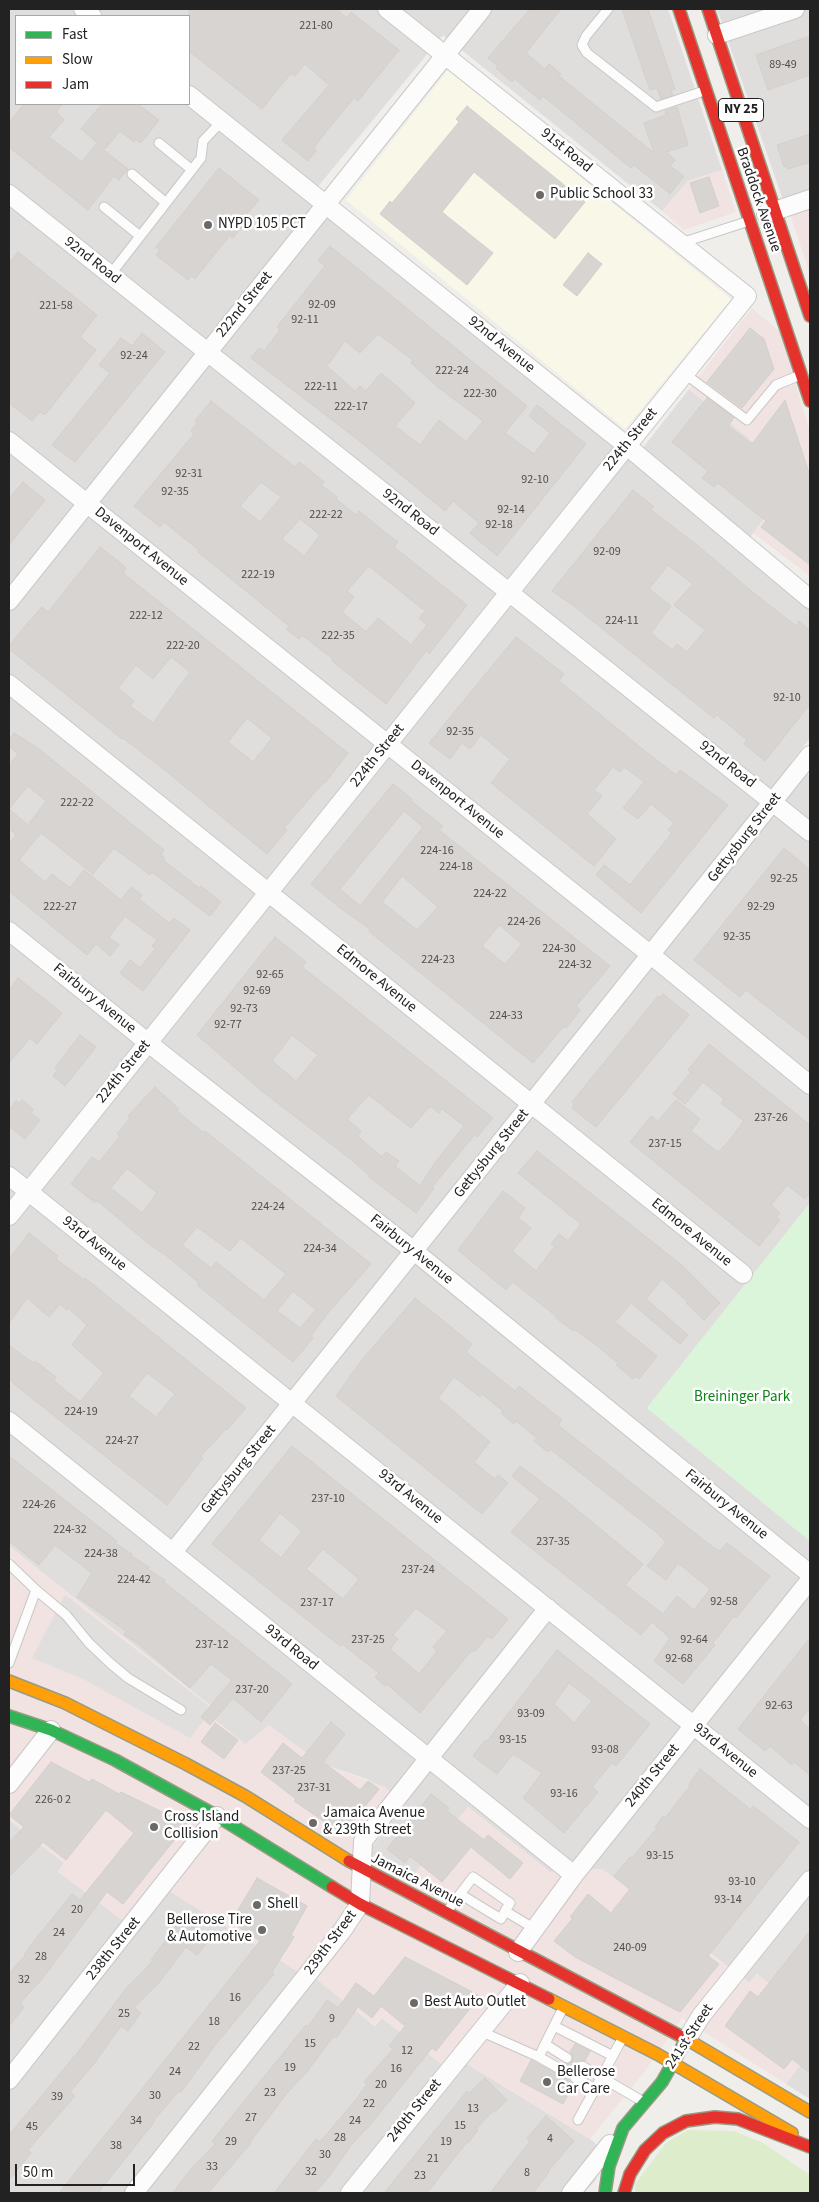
<!DOCTYPE html>
<html>
<head>
<meta charset="utf-8">
<style>
	body { margin:0 }
	#map { position:relative; width:819px; height:2202px; overflow:hidden; background:#f0eeeb; font-family:"Source Sans 3",sans-serif }
	canvas { display:block }
	.frame { position:absolute; inset:0; border:10px solid #222; pointer-events:none }
	.legend { position:absolute; left:15px; top:15px; width:175px; height:90px; box-sizing:border-box; background:#fff; border:1px solid #a7a7a7; margin:0; padding:6px 9px; list-style:none; font-size:15px; color:#222 }
	.legend li { display:flex; align-items:center; gap:10px; height:25px }
	.legend b { width:25px; border:1px solid #a7a7a7 }
	.scale { position:absolute; left:15px; top:2164px; width:120px; height:22px; box-sizing:border-box; border:2px solid #222; border-top:0; padding-left:6px; font-size:15px; line-height:18px; white-space:nowrap; color:#222; -webkit-text-stroke:4px #fff; paint-order:stroke }
</style>
</head>
<body>
<div id="map">
<canvas width="819" height="2202"></canvas>
<div class="frame"></div>
<ul class="legend">
<li><b style="height:6px;background:#30b455"></b>Fast</li>
<li><b style="height:6px;background:#ff9f0a"></b>Slow</li>
<li><b style="height:6px;background:#e5322d"></b>Jam</li>
</ul>
<div class="scale">50 m</div>
</div>
<script>
const c = document.querySelector('canvas').getContext('2d');
c.lineJoin = 'round';
function paint(path, color) { c.fillStyle = color; c.fill(path, 'evenodd'); }
const shape = rows => new Path2D(rows.map(r => 'M' + r).join(''));
function strokePath(path, color, width, dash) { c.strokeStyle = color; c.lineWidth = width; c.lineCap = dash ? 'butt' : 'round'; c.setLineDash(dash || []); c.stroke(path); }
function drawText(font, color, halo, rows, align = 'center') {
  c.font = font + ' "Source Sans 3",sans-serif'; c.lineWidth = 5; c.setLineDash([]); c.textBaseline = 'middle'; c.strokeStyle = halo; c.fillStyle = color; for (const [text, x, y, turn = 0] of rows) {
    c.save(); c.translate(x, y); c.rotate((+turn || 0) * Math.PI / 180); c.textAlign = isNaN(turn) ? turn : align; if (halo) c.strokeText(text, 0, 0); c.fillText(text, 0, 0); c.restore();
  }
}
const residential = shape([
	[9,9,668,9,722,170,688,181,662,211,443,35,306,201,632,462,689,389,796,477,742,548,810,606,810,738,791,762,810,776,810,1203,647,1408,810,1541,810,2016,757,1974,749,1983,602,1869,550,1872,468,1807,412,1877,368,1853,405,1803,367,1779,322,1764,245,1744,212,1718,217,1711,9,1546],
	[16,16,189,16,189,104,16,104],
	[717,9,810,9,810,194,784,203],
	[9,1820,64,1863,58,1872,163,1887,306,1976,309,1973,375,2026,382,2018,448,2069,457,2058,590,2139,601,2148,596,2180,584,2193,9,2193],
	[810,2051,810,2099,786,2084]
]);
const commercial = shape([
	[722,170,736,212,684,230,662,211,688,181],
	[810,206,810,274,790,214],
	[752,308,780,332,810,432,810,576,753,533,795,477,689,389],
	[9,1546,217,1712,213,1718,245,1744,269,1725,322,1764,385,1787,405,1803,368,1853,412,1877,468,1807,550,1872,602,1869,749,1983,757,1974,810,2016,810,2051,786,2084,682,2018,645,2071,590,2139,457,2058,448,2069,382,2018,374,2026,309,1973,306,1977,163,1887,131,1927,58,1872,64,1863,9,1820]
]);
const education = shape([
	[448,70,731,299,625,429,346,200]
]);
const grass = shape([
	[688,2130,734,2131,763,2143,810,2175,810,2193,635,2193,635,2184,666,2143]
]);
const park = shape([
	[810,1203,810,1541,647,1408]
]);
const parking = shape([
	[65,1595,213,1709,190,1738,85,1680,32,1658]
]);
const building = shape([
	[189,9,336,9,347,18,351,12,399,50,358,101,354,98,325,133,314,148,316,151,308,161,282,140,329,85,305,64,295,76,291,73,262,109,189,51,189,9],
	[530,9,561,9,526,53,545,69,549,64,561,74,559,76,654,153,644,123,666,115,665,111,677,107,688,145,666,152,675,160,670,166,684,176,670,194,634,165,631,168,543,96,540,100,515,79,512,82,496,68,498,66,488,58,530,9],
	[622,9,648,9,675,89,671,91,673,95,661,99,657,88,650,90,622,9],
	[810,36,810,75,768,90,756,55,810,36],
	[24,104,62,104,56,112,64,120,49,137,82,162,96,144,128,169,119,180,114,176,88,210,9,147,9,123,24,104],
	[102,104,138,104,159,120,141,143,135,139,134,142,120,131,105,149,81,129,102,104],
	[467,106,585,202,555,239,474,172,442,212,493,253,467,285,380,214,390,201,392,203,459,122,456,119,467,106],
	[810,134,810,162,788,169,787,166,784,167,777,145,810,134],
	[219,168,259,200,243,219,246,222,233,238,230,235,195,279,192,276,188,280,156,255,160,250,156,247,219,168],
	[709,177,719,206,700,213,690,183,709,177],
	[330,246,527,406,505,433,534,454,550,433,529,416,537,405,586,444,497,556,470,533,479,523,453,501,445,511,357,439,251,358,259,348,264,351,280,330,277,327,325,266,318,260,330,246],
	[378,334,413,360,411,363,439,388,483,421,466,442,439,420,420,445,395,426,415,403,401,390,381,373,366,391,360,386,355,391,327,366,345,341,360,353,378,334],
	[18,252,97,315,80,337,96,350,45,415,40,412,32,421,9,403,9,263,18,252],
	[588,253,602,264,577,296,563,285,588,253],
	[750,328,764,339,774,369,742,408,707,382,750,328],
	[142,333,165,352,75,462,52,445,110,373,99,365,121,338,132,346,142,333],
	[707,398,734,418,728,426,752,444,785,400,810,476,810,565,761,527,766,521,718,483,714,487,702,478,708,471,672,442,707,398],
	[211,401,295,467,299,462,310,470,324,482,321,485,337,497,336,499,356,515,359,511,385,532,398,542,394,547,467,605,429,654,426,651,386,704,332,661,333,659,302,635,299,639,286,629,289,626,198,552,199,550,164,522,160,527,134,506,194,434,191,431,197,423,195,421,211,401],
	[261,482,281,497,260,522,240,506,261,482],
	[300,519,320,535,304,556,282,539,300,519],
	[369,566,425,611,419,618,427,625,411,645,378,618,366,632,342,612,354,597,347,591,369,566],
	[23,482,45,500,9,545,9,499,23,482],
	[633,490,654,507,651,510,697,545,755,594,796,626,799,621,810,631,810,704,765,761,744,744,747,740,717,715,714,718,574,606,552,591,633,490],
	[668,565,693,584,674,605,705,630,687,652,677,644,672,650,651,633,671,606,649,589,668,565],
	[100,547,123,565,126,568,123,573,348,753,325,783,324,782,284,828,287,830,267,854,161,767,123,738,122,739,9,649,9,646,26,625,42,607,48,612,100,547],
	[171,657,190,672,153,723,130,706,134,701,118,688,136,665,153,679,171,657],
	[247,718,272,738,253,762,228,742,247,718],
	[516,637,564,674,559,681,640,747,676,775,680,770,728,805,641,913,596,875,604,865,630,885,672,833,668,830,674,823,651,804,638,819,623,808,644,782,624,767,620,772,613,767,594,790,602,796,587,814,616,839,594,866,491,783,510,759,481,735,470,749,462,743,450,759,429,743,516,637],
	[14,733,39,749,164,850,161,855,165,858,163,860,199,888,201,886,221,902,210,916,207,914,152,872,150,875,114,848,93,874,41,833,19,860,45,882,52,874,70,888,84,870,121,900,131,887,142,895,139,899,169,923,174,918,190,930,143,991,120,973,130,960,140,968,155,949,152,946,157,940,125,916,109,937,119,945,110,956,96,944,87,955,9,891,9,844,16,835,9,828,9,765,18,754,9,746,9,740,14,733],
	[28,786,46,801,28,825,9,809,28,786],
	[393,784,412,799,411,801,443,826,439,830,610,966,576,1006,580,1010,574,1018,566,1028,564,1026,533,1063,381,941,369,931,370,929,339,907,311,884,393,784],
	[404,811,423,827,360,906,340,889,404,811],
	[402,876,438,907,417,930,382,902,402,876],
	[499,925,522,944,505,964,482,946,499,925],
	[784,848,810,870,810,1040,746,990,740,997,694,960,784,848],
	[275,937,306,962,302,967,493,1118,477,1137,475,1134,432,1187,434,1188,416,1213,368,1176,369,1175,348,1157,263,1092,197,1035,275,937],
	[292,1035,318,1055,296,1081,272,1061,292,1035],
	[369,1095,411,1128,430,1106,439,1113,442,1109,464,1126,434,1164,420,1186,395,1166,399,1161,386,1152,382,1157,362,1140,358,1135,361,1131,347,1119,369,1095],
	[18,978,62,1013,37,1044,30,1038,9,1063,9,990,18,978],
	[663,994,689,1015,596,1127,572,1108,574,1104,572,1102,658,996,660,998,663,994],
	[80,1035,96,1047,65,1086,53,1076,57,1070,55,1068,80,1035],
	[709,1044,810,1125,810,1192,805,1199,787,1185,771,1205,780,1213,776,1217,780,1220,759,1246,630,1142,651,1116,658,1121,676,1100,700,1119,691,1131,718,1152,728,1142,744,1121,721,1103,724,1099,703,1082,685,1104,673,1094,691,1072,688,1070,709,1044],
	[155,1087,179,1109,177,1111,204,1133,205,1131,371,1264,328,1313,311,1336,313,1338,293,1362,197,1285,199,1283,167,1256,150,1245,99,1202,94,1202,71,1184,92,1157,99,1162,120,1136,117,1134,130,1118,128,1116,155,1087],
	[127,1168,157,1193,142,1213,111,1188,127,1168],
	[197,1227,230,1251,241,1238,286,1274,264,1300,216,1262,211,1268,182,1245,197,1227],
	[293,1291,316,1310,300,1328,277,1311,293,1291],
	[22,1100,33,1109,31,1113,40,1120,25,1139,9,1126,9,1110,16,1101,20,1103,22,1100],
	[537,1151,683,1266,720,1303,704,1320,686,1303,688,1302,662,1279,646,1299,688,1335,680,1344,631,1303,615,1322,657,1356,639,1379,635,1376,633,1379,625,1372,616,1365,618,1363,596,1345,574,1329,573,1331,555,1317,556,1316,513,1282,506,1290,458,1250,503,1191,525,1208,518,1218,531,1228,512,1251,536,1271,555,1246,551,1244,559,1234,568,1241,581,1224,518,1173,537,1151],
	[29,1233,58,1256,56,1259,84,1280,85,1278,246,1408,227,1430,226,1429,201,1456,203,1458,167,1505,9,1380,9,1345,33,1363,35,1361,56,1377,54,1381,80,1402,104,1373,72,1345,87,1325,68,1308,67,1310,60,1304,49,1317,27,1298,9,1323,9,1259,29,1233],
	[147,1373,175,1394,156,1417,129,1396,147,1373],
	[415,1298,472,1344,466,1352,515,1391,519,1386,538,1401,562,1420,558,1425,714,1548,720,1551,727,1543,770,1576,736,1618,734,1616,713,1643,715,1645,683,1684,654,1661,670,1638,652,1622,641,1635,511,1532,540,1499,512,1476,520,1466,564,1499,643,1564,625,1585,663,1614,677,1596,694,1610,710,1589,678,1563,666,1580,647,1566,666,1542,656,1532,550,1449,548,1452,534,1441,537,1438,516,1421,514,1424,507,1418,501,1413,503,1411,482,1394,480,1397,454,1377,438,1398,490,1442,474,1462,495,1479,498,1475,508,1483,482,1514,336,1396,361,1361,415,1298],
	[292,1446,508,1619,492,1639,488,1636,474,1652,472,1650,420,1713,387,1684,385,1686,375,1677,379,1673,342,1644,340,1646,212,1544,292,1446],
	[280,1513,302,1531,281,1558,259,1540,280,1513],
	[323,1549,359,1579,343,1599,306,1569,323,1549],
	[416,1608,447,1631,433,1647,437,1651,419,1674,390,1649,398,1639,393,1635,416,1608],
	[9,1456,117,1541,115,1543,132,1554,131,1556,149,1567,148,1569,165,1580,164,1582,292,1684,261,1722,233,1698,210,1725,201,1717,232,1680,211,1664,190,1688,137,1643,124,1635,126,1631,77,1597,92,1573,55,1545,39,1565,9,1541,9,1456],
	[810,1638,810,1708,800,1720,810,1729,810,1775,794,1762,792,1765,770,1746,765,1751,738,1729,810,1638],
	[557,1650,650,1724,616,1766,612,1763,592,1787,598,1792,564,1833,523,1798,542,1773,513,1754,497,1774,473,1756,485,1740,487,1741,557,1650],
	[569,1683,592,1701,574,1723,554,1704,569,1683],
	[331,1722,345,1734,323,1762,360,1790,368,1781,379,1789,343,1834,294,1801,296,1799,261,1772,283,1743,302,1758,331,1722],
	[215,1723,238,1740,224,1759,201,1742,215,1723],
	[51,1762,89,1782,92,1779,119,1794,121,1792,187,1824,123,1904,107,1892,42,1979,20,2003,24,2007,9,2026,9,1973,25,1956,24,1955,30,1946,72,1894,80,1900,134,1833,106,1810,66,1860,43,1842,9,1877,9,1842,24,1827,9,1815,51,1762],
	[700,1769,750,1809,753,1806,799,1842,708,1956,719,1964,680,2012,575,1957,554,1941,573,1918,570,1917,588,1894,611,1913,630,1889,614,1876,630,1857,632,1858,657,1828,655,1827,663,1816,665,1818,690,1786,689,1784,700,1769],
	[431,1794,449,1808,447,1811,484,1840,488,1835,523,1863,510,1879,471,1847,442,1882,410,1856,405,1863,387,1849,431,1794],
	[257,1878,307,1906,291,1935,294,1937,272,1972,274,1974,216,2044,181,2092,179,2091,154,2120,155,2121,98,2193,59,2193,260,1941,231,1922,257,1878],
	[182,1918,210,1939,197,1955,186,1947,158,1984,134,2007,141,2013,128,2031,121,2026,93,2065,70,2092,75,2096,28,2150,31,2153,9,2180,9,2135,78,2052,128,1986,153,1961,151,1960,182,1918],
	[810,1931,810,2073,792,2059,784,2069,725,2026,750,1991,758,1997,810,1931],
	[405,1957,480,1996,436,2051,432,2048,370,2125,352,2144,331,2174,315,2193,274,2193,316,2139,320,2142,354,2102,367,2084,364,2082,393,2049,389,2046,405,2026,381,2006,372,2018,358,2007,336,2038,334,2036,306,2073,288,2092,250,2142,251,2143,208,2193,173,2193,190,2170,215,2144,212,2141,306,2025,308,2027,327,2000,338,2008,356,1983,374,1996,405,1957],
	[575,2044,590,2051,585,2061,579,2060,576,2063,578,2073,572,2072,569,2075,569,2081,574,2084,563,2104,520,2081,531,2060,557,2074,564,2074,566,2069,564,2063,569,2064,572,2061,573,2056,570,2052,575,2044],
	[485,2078,507,2100,496,2111,494,2110,476,2129,478,2130,468,2143,467,2142,427,2193,384,2193,455,2106,467,2091,469,2093,485,2078],
	[546,2116,574,2141,548,2171,549,2172,533,2193,490,2193,530,2141,527,2138,546,2116]
]);
const lane = shape([
	[608,9,586,36,582,45,587,53,656,107,704,91],
	[159,143,192,170],
	[132,174,166,203],
	[104,207,140,236],
	[681,243,746,222],
	[110,275,201,158,203,141,221,122],
	[685,374,747,420,776,385,798,376],
	[9,1564,36,1590,9,1663],
	[36,1590,66,1615,89,1643,110,1663,128,1678,181,1710],
	[460,1894,501,1919,505,1911],
	[448,1910,473,1877,510,1903,505,1911,535,1929],
	[563,2008,545,2044,567,2058],
	[554,2026,613,2056],
	[480,2031,539,2057,545,2044],
	[539,2057,560,2069],
	[582,2066,642,2101],
	[575,2078,595,2089,622,2039],
	[578,2120,595,2089]
]);
const street = shape([
	[83,9,92,16],
	[387,9,747,296],
	[717,35,795,9],
	[189,95,627,446,810,599],
	[9,194,810,832],
	[766,214,810,199],
	[9,441,651,955,810,1085],
	[9,601,482,9],
	[9,684,743,1274],
	[9,931,166,1057,414,1251,810,1574],
	[9,1176,810,1819],
	[9,1216,747,296],
	[9,1421,574,1875],
	[173,1552,810,755],
	[9,1784,51,1730],
	[518,1952,574,1875,810,1580],
	[687,2039,701,2016,810,1880],
	[9,2080,217,1816],
	[134,2193,342,1931,360,1904,363,1841,548,1608],
	[350,2193,520,1983],
	[571,2193,610,2144]
]);
const fast = shape([
	[9,1716,51,1730,115,1760,217,1816,332,1887],
	[623,2128,662,2082,683,2045],
	[605,2193,609,2166,623,2128]
]);
const slow = shape([
	[9,1681,65,1703,186,1764,245,1796,349,1861],
	[549,1999,657,2054,792,2133],
	[688,2040,810,2112]
]);
const jam = shape([
	[679,9,810,401],
	[708,9,810,316],
	[349,1861,688,2040],
	[332,1887,360,1904,549,1999],
	[624,2193,630,2174,645,2150,663,2133,686,2121,715,2117,738,2119,810,2147]
]);
const markers = [
	[540,195,5,"#6a6968"],
	[208,225,5,"#6a6968"],
	[313,1823,5,"#6a6968"],
	[154,1827,5,"#6a6968"],
	[257,1905,5,"#6a6968"],
	[262,1930,5,"#6a6968"],
	[414,2003,5,"#6a6968"],
	[547,2082,5,"#6a6968"]
];
const numberNames = [
	["221-80",316,26],
	["89-49",783,65],
	["92-09",322,305],
	["221-58",56,306],
	["92-11",305,320],
	["92-24",134,356],
	["222-24",452,371],
	["222-11",321,387],
	["222-30",480,394],
	["222-17",351,407],
	["92-31",189,474],
	["92-10",535,480],
	["92-35",175,492],
	["92-14",511,510],
	["222-22",326,515],
	["92-18",499,525],
	["92-09",607,552],
	["222-19",258,575],
	["222-12",146,616],
	["224-11",622,621],
	["222-35",338,636],
	["222-20",183,646],
	["92-10",787,698],
	["92-35",460,732],
	["222-22",77,803],
	["224-16",437,851],
	["224-18",456,867],
	["92-25",784,879],
	["224-22",490,894],
	["222-27",60,907],
	["92-29",761,907],
	["224-26",524,922],
	["92-35",737,937],
	["224-30",559,949],
	["224-23",438,960],
	["224-32",575,965],
	["92-65",270,975],
	["92-69",257,991],
	["92-73",244,1009],
	["224-33",506,1016],
	["92-77",228,1025],
	["237-26",771,1118],
	["237-15",665,1144],
	["224-24",268,1207],
	["224-34",320,1249],
	["224-19",81,1412],
	["224-27",122,1441],
	["237-10",328,1499],
	["224-26",39,1505],
	["224-32",70,1530],
	["237-35",553,1542],
	["224-38",101,1554],
	["237-24",418,1570],
	["224-42",134,1580],
	["92-58",724,1602],
	["237-17",317,1603],
	["237-25",368,1640],
	["92-64",694,1640],
	["237-12",212,1645],
	["92-68",679,1659],
	["237-20",252,1690],
	["92-63",779,1706],
	["93-09",531,1714],
	["93-15",513,1740],
	["93-08",605,1750],
	["237-25",289,1771],
	["237-31",314,1788],
	["93-16",564,1794],
	["226-0 2",53,1800],
	["93-15",660,1856],
	["93-10",742,1882],
	["93-14",728,1900],
	["20",77,1910],
	["24",59,1933],
	["240-09",630,1948],
	["28",41,1957],
	["32",24,1980],
	["16",235,1998],
	["25",124,2014],
	["9",332,2019],
	["18",214,2022],
	["15",310,2044],
	["22",194,2047],
	["12",407,2051],
	["19",290,2068],
	["16",396,2069],
	["24",175,2072],
	["20",381,2085],
	["23",270,2093],
	["30",155,2096],
	["39",57,2097],
	["22",369,2104],
	["13",473,2109],
	["27",251,2118],
	["34",136,2121],
	["24",355,2121],
	["15",460,2126],
	["45",32,2127],
	["28",340,2138],
	["4",550,2139],
	["29",231,2142],
	["19",446,2142],
	["38",116,2146],
	["30",325,2155],
	["21",433,2159],
	["33",212,2167],
	["32",311,2172],
	["8",527,2173],
	["23",420,2176]
];
const shields = [
	[741,110,45]
];
const shieldNames = [
	["NY 25",741,110]
];
const streetNames = [
	["91st Road",566,151,39],
	["Braddock Avenue",758,200,71],
	["92nd Road",92,261,38],
	["222nd Street",245,305,-51],
	["92nd Avenue",501,345,39],
	["224th Street",631,440,-51],
	["92nd Road",410,513,38],
	["Davenport Avenue",141,547,39],
	["224th Street",378,756,-51],
	["92nd Road",727,765,38],
	["Davenport Avenue",457,800,39],
	["Gettysburg Street",745,838,-52],
	["Edmore Avenue",376,979,39],
	["Fairbury Avenue",94,999,39],
	["224th Street",124,1072,-51],
	["Gettysburg Street",492,1154,-51],
	["Edmore Avenue",691,1233,39],
	["93rd Avenue",94,1244,39],
	["Fairbury Avenue",411,1250,39],
	["Gettysburg Street",239,1470,-51],
	["93rd Avenue",410,1497,39],
	["Fairbury Avenue",726,1505,39],
	["93rd Road",291,1648,39],
	["93rd Avenue",725,1751,39],
	["240th Street",653,1776,-51],
	["Jamaica Avenue",417,1881,27],
	["239th Street",331,1943,-53],
	["238th Street",114,1949,-51],
	["241st Street",690,2037,-57],
	["240th Street",415,2111,-51]
];
const poiNames = [
	["Public School 33",550,195],
	["NYPD 105 PCT",218,225],
	["Jamaica Avenue",323,1814],
	["& 239th Street",323,1831],
	["Cross Island",164,1818],
	["Collision",164,1835],
	["Shell",267,1905],
	["Bellerose Tire",252,1921,"right"],
	["& Automotive",252,1938,"right"],
	["Best Auto Outlet",424,2003],
	["Bellerose",557,2073],
	["Car Care",557,2090]
];
const parkNames = [
	["Breininger Park",742,1398]
];
paint(residential, '#dfdedc');
paint(commercial, '#f1e3e1');
paint(education, '#f8f7e8');
paint(grass, '#ddeccb');
paint(park, '#daf5da');
paint(parking, '#e0dfde');
paint(building, '#d7d4d2');
strokePath(building, '#d3d0cc', 1);
strokePath(lane, '#c9c8c7', 11);
strokePath(street, '#c9c8c7', 20);
strokePath(fast, '#999a82', 14);
strokePath(slow, '#999a82', 14);
strokePath(jam, '#999a82', 14);
strokePath(lane, '#fdfcfc', 9);
strokePath(street, '#fdfcfc', 18);
strokePath(fast, '#30b455', 11);
strokePath(slow, '#ff9f0a', 11);
strokePath(jam, '#e5322d', 11);
for (const [x, y, r, color] of markers) { const dot = new Path2D(); dot.arc(x, y, r, 0, 2 * Math.PI); c.fillStyle = color; c.fill(dot); strokePath(dot, '#fff', 2); }
drawText('12px', '#4f4e4e', null, numberNames);
for (const [x, y, w] of shields) { const box = new Path2D(); box.roundRect(x - w / 2, y - 11.5, w, 23, 4); c.fillStyle = '#fff'; c.fill(box); strokePath(box, '#222', 1); }
drawText('bold 14px', '#222', null, shieldNames);
drawText('15px', '#222', '#fff', streetNames);
drawText('15px', '#222', '#fff', poiNames, 'left');
drawText('15px', '#0c8416', '#fff', parkNames);
</script>
</body>
</html>
